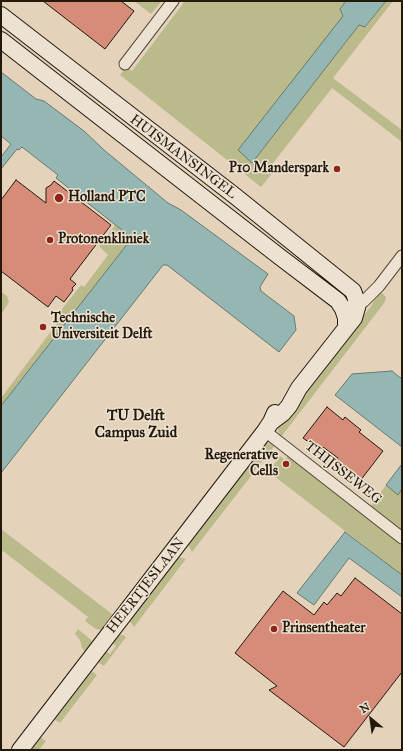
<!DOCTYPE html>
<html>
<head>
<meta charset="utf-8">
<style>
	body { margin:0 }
	#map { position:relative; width:403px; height:751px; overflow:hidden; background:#e4d3ba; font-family:"IM FELL Great Primer",serif }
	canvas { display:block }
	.frame { position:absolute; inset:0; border:2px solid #241a0c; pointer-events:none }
	.north { position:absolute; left:351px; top:699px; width:40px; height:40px; -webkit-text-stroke:3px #ede2d2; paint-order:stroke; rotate:331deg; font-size:11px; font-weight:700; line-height:16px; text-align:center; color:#241a0c }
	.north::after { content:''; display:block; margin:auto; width:14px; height:18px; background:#241a0c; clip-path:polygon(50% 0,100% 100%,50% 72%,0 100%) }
</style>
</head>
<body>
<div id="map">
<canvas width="403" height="751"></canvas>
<div class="frame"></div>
<div class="north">N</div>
</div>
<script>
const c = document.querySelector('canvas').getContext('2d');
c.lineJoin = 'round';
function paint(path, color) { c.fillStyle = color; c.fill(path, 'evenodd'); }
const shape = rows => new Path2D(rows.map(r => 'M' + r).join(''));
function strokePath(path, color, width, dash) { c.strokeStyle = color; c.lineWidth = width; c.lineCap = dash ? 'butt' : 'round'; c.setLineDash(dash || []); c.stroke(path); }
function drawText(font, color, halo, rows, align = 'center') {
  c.font = font + ' "IM FELL Great Primer",serif'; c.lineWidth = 3; c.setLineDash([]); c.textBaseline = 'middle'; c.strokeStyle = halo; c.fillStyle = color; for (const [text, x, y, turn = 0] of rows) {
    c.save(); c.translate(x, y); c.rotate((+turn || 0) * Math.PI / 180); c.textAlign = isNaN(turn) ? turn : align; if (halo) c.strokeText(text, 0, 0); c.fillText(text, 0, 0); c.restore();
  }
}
const green = shape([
	[134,1,162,1,151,14],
	[185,1,346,1,340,9,343,16,252,163,359,25,366,27,386,1,393,1,333,78,402,130,402,142,332,88,270,167,274,171,261,187,120,75,126,67,132,71],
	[115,225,132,238,1,406,1,398,58,322,54,319,81,285,84,287,108,255,99,246],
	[1,292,7,296,9,302,1,315],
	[381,292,386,297,385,302,281,437,278,431,278,426,372,305,373,302],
	[270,443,275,445,192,552,188,545,188,540,264,444],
	[280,456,285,460,288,456,402,544,402,575,269,472],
	[386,485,398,494,402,489,402,530,371,506],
	[1,529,116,617,105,628,100,630,96,629,85,621,88,617,3,551,1,553],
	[178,557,186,559,134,627,129,620],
	[78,629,92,641,93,645,88,654,82,648,80,640,75,634],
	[117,635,123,635,126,637,104,666,96,661,104,650,110,654,116,646,110,641],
	[89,669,97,675,60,723,51,717],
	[38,735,46,741,39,750,26,750]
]);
const water = shape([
	[346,1,386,1,365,27,359,25,252,163,238,150,343,16,340,9,346,1],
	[1,72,36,99,44,101,84,131,104,150,168,203,181,210,268,274,260,287,261,291,294,316,296,330,279,352,167,265,163,265,1,473,1,406,132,238,56,178,58,175,22,147,19,150,17,149,1,169,1,157,11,144,1,136,1,72],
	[392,371,402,379,402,447,335,395,352,374,392,371],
	[402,464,402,489,398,495,386,485,402,464],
	[345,532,402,575,402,597,349,558,314,605,297,593,345,532]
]);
const building = shape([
	[43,1,121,1,134,11,105,49,43,1],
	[16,180,46,203,46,188,51,185,54,181,111,225,70,279,76,284,72,288,73,290,64,302,56,296,48,307,1,271,1,200,16,180],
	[327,407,343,420,345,417,361,430,359,432,383,451,360,481,335,462,338,458,323,447,320,450,303,438,327,407],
	[355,578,402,614,402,672,344,747,269,690,277,686,235,653,283,591,314,615,324,602,327,605,337,593,341,596,355,578]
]);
const street = shape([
	[125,64,173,1],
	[353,303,358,304,364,301,379,286,402,256],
	[265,431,402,538]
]);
const secondary = shape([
	[1,15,235,196,353,291,358,304,354,318,299,388,289,406,283,413,271,422],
	[1,40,280,257,338,301,343,309,346,318,346,327],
	[20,750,265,431,271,422,275,413]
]);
const markers = [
	[337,169,4,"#8f2418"],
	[59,198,5,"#8f2418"],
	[50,240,4,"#8f2418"],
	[43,327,4,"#8f2418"],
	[286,464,4,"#8f2418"],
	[274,629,4,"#8f2418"]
];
const streetNames = [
	["HUISMANSINGEL",183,157,37],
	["THIJSSEWEG",343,473,38],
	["HEERTJESLAAN",146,586,-52]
];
const poiNames = [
	["P10 Manderspark",329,169,"right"],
	["Holland PTC",68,198],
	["Protonenkliniek",58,240],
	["Technische",51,319],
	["Universiteit Delft",51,335],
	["Regenerative",278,456,"right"],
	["Cells",278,472,"right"],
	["Prinsentheater",282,629]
];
const neighbourhoodNames = [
	["TU Delft",136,416],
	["Campus Zuid",136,433]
];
paint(green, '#bbba8b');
paint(water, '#95b7b3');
strokePath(water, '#687870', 1);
paint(building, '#d68c79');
strokePath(building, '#241a0c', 1);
strokePath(street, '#544838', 13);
strokePath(secondary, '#241a0c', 18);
strokePath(street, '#ede2d2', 11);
strokePath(secondary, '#ede2d2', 16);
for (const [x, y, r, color] of markers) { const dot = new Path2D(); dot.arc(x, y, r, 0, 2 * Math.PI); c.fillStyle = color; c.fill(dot); strokePath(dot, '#ede2d2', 1.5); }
drawText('14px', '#241a0c', '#ede2d2', streetNames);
drawText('bold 14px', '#241a0c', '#ede2d2', poiNames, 'left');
drawText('bold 15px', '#241a0c', '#ede2d2', neighbourhoodNames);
</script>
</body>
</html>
